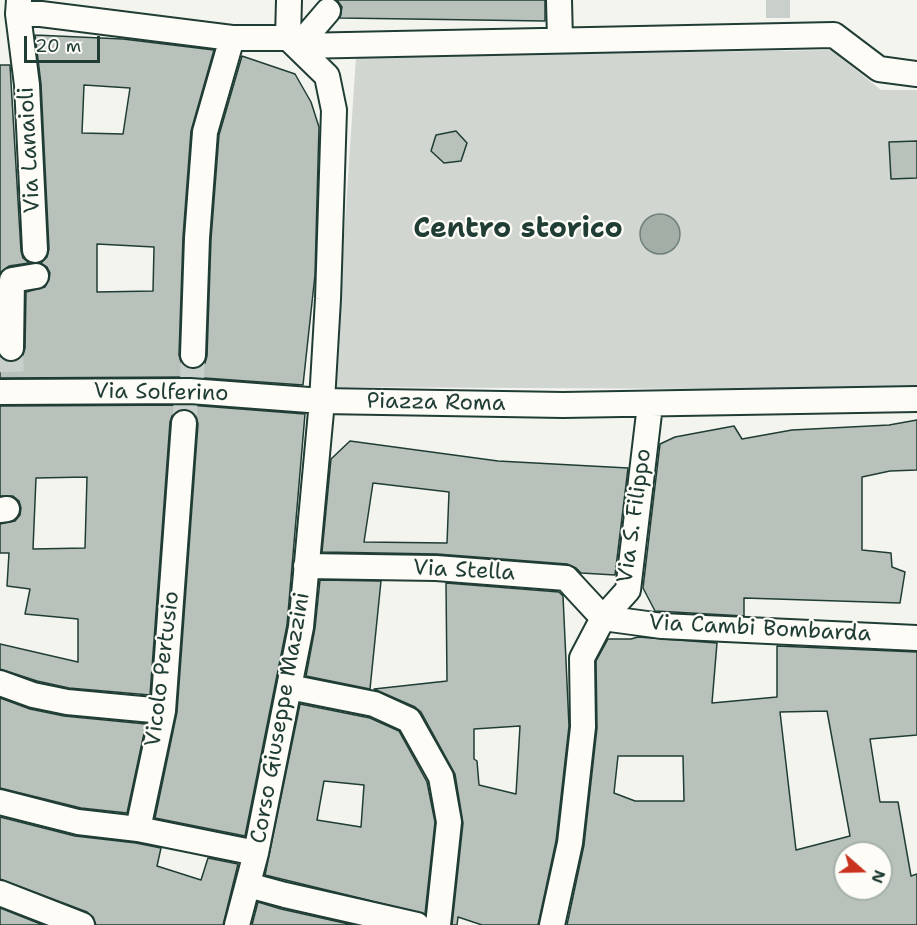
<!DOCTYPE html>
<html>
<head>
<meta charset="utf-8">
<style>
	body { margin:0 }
	#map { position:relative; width:917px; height:925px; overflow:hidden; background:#f4f4ef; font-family:"Shantell Sans",sans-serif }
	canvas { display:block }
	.north { position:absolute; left:833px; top:841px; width:60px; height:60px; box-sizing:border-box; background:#fdfcf7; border:2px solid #a4b0a9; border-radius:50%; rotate:110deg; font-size:16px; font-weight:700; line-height:24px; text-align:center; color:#1f3d34 }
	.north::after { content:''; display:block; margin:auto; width:21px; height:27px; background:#c8321e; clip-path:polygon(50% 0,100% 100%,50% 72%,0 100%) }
	.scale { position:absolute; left:24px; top:36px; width:76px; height:27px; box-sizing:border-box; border:3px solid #1f3d34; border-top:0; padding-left:8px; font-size:18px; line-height:21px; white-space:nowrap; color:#1f3d34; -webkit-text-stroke:4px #fdfcf7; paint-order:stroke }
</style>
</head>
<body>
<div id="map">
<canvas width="917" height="925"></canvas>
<div class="north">N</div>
<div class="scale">20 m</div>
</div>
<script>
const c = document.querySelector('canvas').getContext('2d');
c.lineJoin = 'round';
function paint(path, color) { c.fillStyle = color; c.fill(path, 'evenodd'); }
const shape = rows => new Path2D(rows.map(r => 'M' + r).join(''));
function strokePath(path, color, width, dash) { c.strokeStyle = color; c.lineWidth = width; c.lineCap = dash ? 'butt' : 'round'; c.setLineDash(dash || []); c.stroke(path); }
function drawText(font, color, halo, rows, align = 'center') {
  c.font = font + ' "Shantell Sans",sans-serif'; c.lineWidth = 4.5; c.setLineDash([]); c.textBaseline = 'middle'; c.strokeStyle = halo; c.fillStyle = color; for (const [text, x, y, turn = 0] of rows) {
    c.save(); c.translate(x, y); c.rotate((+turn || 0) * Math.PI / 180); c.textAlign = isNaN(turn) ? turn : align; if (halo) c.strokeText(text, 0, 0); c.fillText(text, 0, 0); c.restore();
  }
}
const green = shape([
	[831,50,881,90,917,90,917,390,334,387,356,57]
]);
const water = shape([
	'640 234a20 20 0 1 1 40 0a20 20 0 1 1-40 0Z'
]);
const building = shape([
	[337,0,545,0,545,21,340,18,342,7,337,0],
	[35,35,123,39,214,50,191,131,183,237,179,355,181,362,186,367,192,369,200,367,205,363,207,356,211,239,219,135,242,56,295,74,311,102,319,127,315,275,303,385,190,377,0,378,0,357,4,360,11,362,18,360,23,355,25,348,26,292,45,287,49,280,50,273,47,267,41,263,47,257,49,249,41,84,35,35],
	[84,85,130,88,123,134,82,133,84,85],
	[97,244,154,247,153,291,97,292,97,244],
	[0,65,10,65,21,251,23,258,29,263,9,266,0,273,0,65],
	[456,131,467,143,461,161,444,163,431,151,436,135,456,131],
	[917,141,917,178,891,179,889,142,917,141],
	[189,405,305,414,287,625,245,836,155,818,177,712,198,424,196,416,191,411,184,409,177,410,172,416,170,422,150,695,69,688,37,681,0,669,0,644,78,662,78,619,25,614,30,589,7,586,9,553,0,553,0,524,15,521,20,515,21,508,19,501,13,496,0,496,0,406,189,405],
	[87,477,85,548,33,549,36,478,87,477],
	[917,420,917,470,890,471,862,477,862,550,891,553,892,567,905,572,900,603,744,598,744,616,655,611,643,588,660,444,675,437,734,426,742,439,792,430,889,425,917,420],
	[350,441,498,461,628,468,615,575,581,573,576,568,567,564,437,554,322,552,331,459,350,441],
	[373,483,449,492,447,543,364,542,373,483],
	[320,580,381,581,370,689,306,676,315,628,320,580],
	[446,583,559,592,563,596,569,726,556,841,538,925,482,925,458,917,457,925,452,925,463,823,455,774,421,712,415,707,374,689,447,681,446,583],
	[520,726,516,794,479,785,477,761,474,759,474,729,520,726],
	[638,637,717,643,712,703,777,697,777,646,917,652,917,735,870,739,880,802,898,802,911,876,917,874,917,925,567,925,584,845,597,728,596,661,608,639,631,639,638,637],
	[827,711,850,836,796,850,780,712,827,711],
	[618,756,683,756,684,801,635,801,614,793,618,756],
	[845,853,881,853,881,889,845,889,845,853],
	[0,698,30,709,64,716,146,724,127,813,81,808,0,788,0,698],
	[300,704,370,718,399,731,427,782,435,822,425,914,265,875,300,704],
	[324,781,364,785,361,827,317,820,324,781],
	[0,817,75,836,136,843,161,848,157,866,201,880,208,858,238,864,223,925,96,925,93,917,87,912,0,879,0,817],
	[258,902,281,909,353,925,252,925,258,902],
	[0,908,43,925,0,925,0,908]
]);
const streetTunnel = shape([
	[778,18,778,0],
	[11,348,12,380],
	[192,381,193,355],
	[184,423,186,399]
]);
const street = shape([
	[19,0,18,14,27,85,35,250],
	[559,0,560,40],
	[18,14,41,14,232,38,288,38],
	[298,46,834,35,879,69,917,74],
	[298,46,328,11],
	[11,348,12,280,36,276],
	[193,355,197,238,205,132,232,38],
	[0,392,190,391,322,401,563,405,917,399],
	[0,510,7,509],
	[306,566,436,568,566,578,603,618],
	[603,618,662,626,917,638],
	[0,683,33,695,67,702,163,711],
	[289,687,374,704,409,720,441,777,449,822,438,925],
	[0,802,78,822,138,829,256,853],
	[138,829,163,711,184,423],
	[248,885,285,895,417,925],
	[0,893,82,925],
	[237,925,256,853,301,627,322,401,328,299,334,110,327,76,288,38,289,0],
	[552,925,570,843,583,727,582,658,603,618,628,590,650,405]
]);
const streetNames = [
	["Via Lanaioli",30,150,-93],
	["Via Solferino",161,393,1],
	["Piazza Roma",436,403,1],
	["Via S. Filippo",635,516,-82],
	["Via Stella",464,571,3],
	["Via Cambi Bombarda",760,629,3],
	["Vicolo Pertusio",163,669,-83],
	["Corso Giuseppe Mazzini",281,718,-80]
];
const districtNames = [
	["Centro storico",518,230]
];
paint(green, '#d1d6d1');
paint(water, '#a3aea7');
strokePath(water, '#6e8179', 1.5);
paint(building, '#b9c1bb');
strokePath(building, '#1f3d34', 1.5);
strokePath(streetTunnel, '#c9cfca', 24, [24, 12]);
strokePath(street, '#1f3d34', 28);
strokePath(street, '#fdfcf7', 24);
drawText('22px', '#1f3d34', '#fdfcf7', streetNames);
drawText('bold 28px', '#1f3d34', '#fdfcf7', districtNames);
</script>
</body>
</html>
